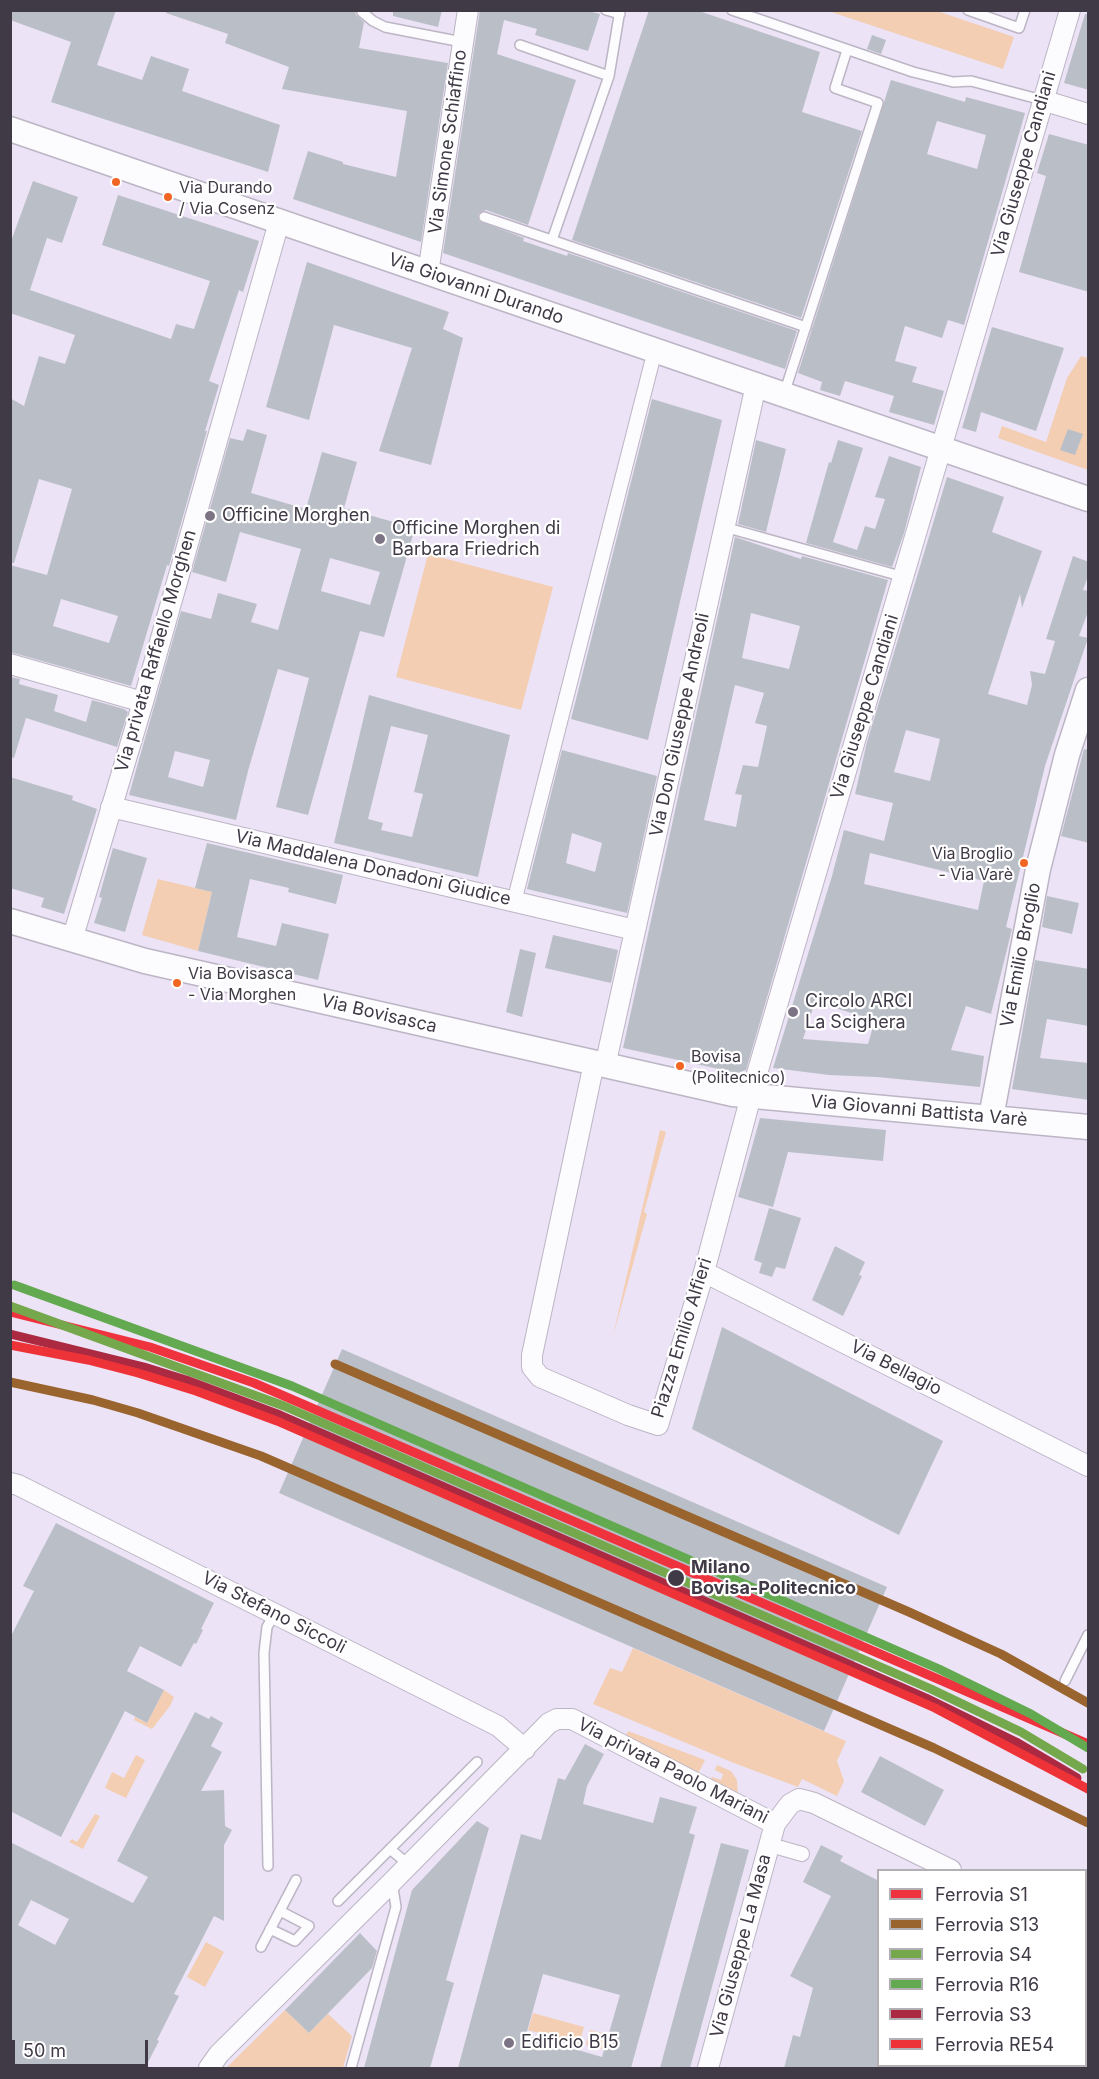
<!DOCTYPE html>
<html>
<head>
<meta charset="utf-8">
<style>
	body { margin:0 }
	#map { position:relative; width:1099px; height:2079px; overflow:hidden; background:#ece3f6; font-family:Inter,sans-serif }
	canvas { display:block }
	.frame { position:absolute; inset:0; border:12px solid #403946; pointer-events:none }
	.legend { position:absolute; left:877px; top:1869px; width:210px; height:198px; box-sizing:border-box; background:#fff; border:2px solid #b3b0b5; margin:0; padding:8px 10px; list-style:none; font-size:18px; color:#403946 }
	.legend li { display:flex; align-items:center; gap:12px; height:30px }
	.legend b { width:30px; border:2px solid #b3b0b5 }
	.scale { position:absolute; left:12px; top:2040px; width:136px; height:27px; box-sizing:border-box; border:3px solid #403946; border-top:0; padding-left:8px; font-size:18px; line-height:21px; white-space:nowrap; color:#403946; -webkit-text-stroke:4px #fff; paint-order:stroke }
</style>
</head>
<body>
<div id="map">
<canvas width="1099" height="2079"></canvas>
<div class="frame"></div>
<ul class="legend">
<li><b style="height:8px;background:#ee333e"></b>Ferrovia S1</li>
<li><b style="height:8px;background:#99642e"></b>Ferrovia S13</li>
<li><b style="height:8px;background:#75a84c"></b>Ferrovia S4</li>
<li><b style="height:8px;background:#63a94f"></b>Ferrovia R16</li>
<li><b style="height:8px;background:#ab2a42"></b>Ferrovia S3</li>
<li><b style="height:8px;background:#ee3338"></b>Ferrovia RE54</li>
</ul>
<div class="scale">50 m</div>
</div>
<script>
const c = document.querySelector('canvas').getContext('2d');
c.lineJoin = 'round';
function paint(path, color) { c.fillStyle = color; c.fill(path, 'evenodd'); }
const shape = rows => new Path2D(rows.map(r => 'M' + r).join(''));
function strokePath(path, color, width, dash) { c.strokeStyle = color; c.lineWidth = width; c.lineCap = dash ? 'butt' : 'round'; c.setLineDash(dash || []); c.stroke(path); }
function drawText(font, color, halo, rows, align = 'center') {
  c.font = font + ' Inter,sans-serif'; c.lineWidth = 4.5; c.setLineDash([]); c.textBaseline = 'middle'; c.strokeStyle = halo; c.fillStyle = color; for (const [text, x, y, turn = 0] of rows) {
    c.save(); c.translate(x, y); c.rotate((+turn || 0) * Math.PI / 180); c.textAlign = isNaN(turn) ? turn : align; if (halo) c.strokeText(text, 0, 0); c.fillText(text, 0, 0); c.restore();
  }
}
const green = shape([
	[828,11,937,11,1014,37,1003,69],
	[1081,356,1088,358,1088,470,998,438,1002,426,1046,442,1067,378],
	[428,554,553,587,521,710,396,677],
	[158,879,212,892,198,951,142,935],
	[660,1130,666,1132,644,1212,647,1214,613,1336],
	[633,1648,846,1741,837,1761,844,1781,837,1796,802,1779,798,1787,734,1763,593,1704,610,1668,622,1672],
	[164,1690,174,1697,170,1706,152,1729,134,1720,135,1717,147,1723],
	[628,1731,705,1760,697,1776,625,1738],
	[136,1755,145,1760,126,1798,105,1788,112,1772,124,1778],
	[717,1765,731,1771,737,1780,738,1797,709,1782,712,1777,721,1780,723,1774,715,1770],
	[95,1814,100,1816,83,1849,69,1842,72,1839,77,1842],
	[206,1942,224,1952,205,1987,187,1977],
	[285,2010,309,2033,328,2014,352,2036,343,2068,226,2068],
	[533,2013,584,2027,579,2044,528,2030],
	[590,2030,606,2034,602,2049,586,2045]
]);
const building = shape([
	[10,10,116,10,97,65,142,80,151,56,189,69,182,91,280,125,268,172,51,102,71,42,10,20],
	[166,10,355,10,356,15,364,22,359,48,448,63,421,242,293,199,308,151,343,162,343,164,396,177,407,111,282,89,289,67,225,43,228,34,166,13],
	[393,10,442,10,438,27,393,16],
	[480,10,584,10,600,14,588,51,535,35,537,29,504,20,497,54,576,80,528,225,486,210,478,214,479,221,524,238,523,241,567,256,568,253,797,331,785,369,443,253],
	[649,10,696,10,820,52,802,112,862,131,801,318,572,240],
	[1085,14,1089,14,1089,90,1064,83],
	[872,35,886,40,881,54,867,49],
	[891,80,965,102,966,97,1025,113,964,325,948,320,942,338,905,326,895,361,917,367,912,382,944,391,934,425,889,412,894,396,845,381,840,396,820,390,822,382,798,373],
	[937,121,986,135,977,169,927,154],
	[1049,134,1089,145,1089,292,1019,272,1046,176,1037,173],
	[33,181,78,197,62,243,47,238,30,290,171,339,176,324,194,329,210,281,102,245,118,195,259,241,243,292,239,290,209,381,219,385,205,431,207,431,169,566,167,565,131,686,10,652,10,565,47,575,72,489,39,479,14,563,10,563,10,398,24,406,39,356,65,364,75,335,10,313,10,244],
	[61,599,118,616,109,643,53,626],
	[307,262,449,312,443,329,463,338,431,465,379,451,412,348,334,325,309,420,266,407],
	[992,327,1064,348,1036,431,981,412,976,432,962,428],
	[652,399,722,420,648,740,571,719],
	[247,429,267,435,251,493,306,509,322,452,357,462,344,508,415,528,384,637,360,631,308,815,276,807,309,678,278,669,248,771,236,820,129,795,181,611,211,619,218,593,257,604,251,622,278,630,301,549,240,532,226,582,192,572,230,438,243,441],
	[330,558,380,572,370,605,321,591],
	[175,751,210,760,203,787,168,777],
	[1068,429,1083,434,1075,455,1060,450],
	[756,440,786,449,766,532,738,524],
	[838,440,863,448,833,542,857,550,865,526,875,529,885,499,875,497,889,456,921,467,904,533,892,567,806,543,829,462,831,463],
	[947,477,1004,497,992,532,1042,551,1022,608,1020,594,988,694,1027,705,1032,685,1030,671,1045,674,1055,641,1046,639,1073,556,1089,562,1089,573,1083,590,1089,591,1089,609,1079,636,1088,638,1045,766,1006,927,1012,929,991,1014,966,1006,951,1050,984,1056,980,1087,877,1077,829,1075,773,1068,832,876,844,830,884,841,893,803,855,794,867,742],
	[906,730,940,739,930,781,894,772],
	[870,853,984,881,978,910,864,884],
	[815,1002,875,1020,868,1044,803,1039],
	[735,537,801,559,802,556,888,580,746,1070,737,1073,623,1048],
	[751,613,800,626,789,669,742,658],
	[735,685,764,693,755,723,767,726,758,767,743,765,735,794,742,795,736,827,704,820],
	[10,677,20,679,19,684,58,695,54,711,86,722,92,700,124,709,128,712,117,747,26,718,14,758,10,757],
	[369,695,510,735,478,877,334,843],
	[391,726,428,735,414,792,423,794,412,837,381,830,383,823,368,819],
	[1084,749,1089,750,1089,843,1061,836],
	[562,750,657,776,627,913,527,889],
	[572,833,602,843,595,872,566,863],
	[10,777,73,796,72,800,97,809,64,914,41,907,44,898,10,888],
	[207,843,343,875,336,904,288,892,289,888,250,879,237,937,276,946,282,923,329,934,318,980,198,951,212,892,195,888],
	[113,848,147,858,125,932,94,923,102,898,99,897],
	[1047,896,1079,903,1072,934,1042,927],
	[553,935,618,950,611,983,545,968],
	[520,949,536,953,522,1017,506,1012],
	[1035,960,1089,969,1089,1026,1047,1019,1040,1058,1089,1063,1089,1100,1012,1089],
	[760,1118,886,1130,883,1161,788,1152,773,1207,738,1197],
	[769,1208,801,1218,785,1269,776,1267,772,1277,759,1273,762,1263,754,1260],
	[835,1246,865,1262,859,1275,862,1276,843,1316,812,1300],
	[722,1327,943,1441,899,1535,692,1429],
	[342,1349,887,1587,824,1731,279,1493],
	[56,1523,214,1603,201,1629,203,1630,196,1644,194,1643,181,1667,140,1646,127,1671,164,1690,147,1723,125,1711,61,1837,10,1811,10,1638,34,1591,23,1586],
	[195,1712,209,1719,211,1716,223,1723,211,1746,222,1752,201,1791,224,1790,225,1826,232,1830,224,1845,224,1921,214,1916,174,1994,179,1996,157,2040,159,2041,145,2068,10,2068,10,1842,133,1903,148,1877,117,1861],
	[31,1900,69,1919,55,1945,18,1925],
	[585,1744,604,1754,587,1786,583,1804,653,1823,660,1797,697,1807,689,1833,695,1835,631,2068,458,2068,521,1834,541,1840,558,1778,565,1780],
	[543,1974,620,1995,602,2057,526,2035],
	[880,1756,944,1790,925,1826,861,1792],
	[477,1821,489,1828,446,1980,454,1983,430,2068,364,2068,412,1890],
	[721,1843,749,1850,690,2068,660,2068],
	[821,1845,843,1856,840,1861,879,1881,879,2068,784,2068,793,2035,800,2037,813,1988,790,1976,831,1896,803,1882],
	[360,1933,377,1951,372,1968,309,2033,285,2010]
]);
const service = shape([
	[606,10,620,14],
	[732,10,913,72,953,82,971,81,1042,100],
	[968,10,1019,28,1025,10],
	[362,12,373,21,385,27,462,42],
	[520,45,609,76],
	[484,217,806,327],
	[552,240,609,76,620,10],
	[784,394,878,103,835,88,847,50],
	[724,527,904,577],
	[1065,1681,1088,1635],
	[390,1849,409,1865],
	[268,1866,264,1653,267,1627,275,1613],
	[338,1901,477,1762],
	[270,1929,295,1941,309,1926,280,1911],
	[261,1947,296,1880],
	[351,2068,396,1907,392,1882]
]);
const pedestrian = shape([
	[514,902,654,354],
	[781,1848,802,1854]
]);
const minor = shape([
	[1042,100,1088,114],
	[428,273,468,10],
	[10,664,143,702],
	[111,807,635,930],
	[72,940,143,702,279,222],
	[594,1063,532,1355,532,1367,540,1377,628,1415,658,1425,704,1272,756,1077,1070,10],
	[605,1066,756,385],
	[704,1272,1088,1466],
	[10,1483,18,1485,498,1726,525,1749],
	[1086,1939,1088,1940],
	[209,2068,219,2054,392,1882,549,1723,557,1719,572,1719,775,1824],
	[708,2068,775,1824,790,1804,799,1799,814,1803,951,1870],
	[987,2068,988,2066]
]);
const tertiary = shape([
	[10,129,1088,499],
	[10,921,145,961,733,1094,1088,1127],
	[991,1117,1038,869,1067,755,1088,690]
]);
const rail1 = shape([
	[10,1312,150,1347,254,1383,1088,1744]
]);
const rail2 = shape([
	[335,1364,909,1612,1001,1654,1088,1703],
	[10,1382,93,1400,138,1413,261,1456,934,1748,1088,1823]
]);
const rail3 = shape([
	[10,1306,284,1406,931,1689,1021,1732,1083,1769]
]);
const rail4 = shape([
	[14,1285,292,1386,939,1669,1031,1714,1088,1748]
]);
const rail5 = shape([
	[10,1334,144,1367,186,1380,280,1415,926,1698,1016,1742,1077,1778]
]);
const rail6 = shape([
	[10,1345,88,1360,138,1373,196,1391,277,1421,935,1708,1088,1789]
]);
const markers = [
	[116,182,5,"#f26522"],
	[168,197,5,"#f26522"],
	[210,516,6,"#7c7484"],
	[380,539,6,"#7c7484"],
	[1024,863,5,"#f26522"],
	[177,983,5,"#f26522"],
	[793,1012,6,"#7c7484"],
	[680,1066,5,"#f26522"],
	[676,1578,9,"#403946"],
	[509,2043,6,"#7c7484"]
];
const busNames = [
	["Via Durando",179,188],
	["/ Via Cosenz",179,209],
	["Via Broglio",1013,854,"right"],
	["- Via Varè",1013,875,"right"],
	["Via Bovisasca",188,974],
	["- Via Morghen",188,995],
	["Bovisa",691,1057],
	["(Politecnico)",691,1078]
];
const streetNames = [
	["Via Simone Schiaffino",448,142,-82],
	["Via Giuseppe Candiani",1024,164,-74],
	["Via Giovanni Durando",476,289,19],
	["Via privata Raffaello Morghen",156,651,-74],
	["Via Giuseppe Candiani",865,707,-73],
	["Via Don Giuseppe Andreoli",680,725,-78],
	["Via Maddalena Donadoni Giudice",373,868,13],
	["Via Emilio Broglio",1021,955,-79],
	["Via Bovisasca",379,1014,13],
	["Via Giovanni Battista Varè",919,1111,5],
	["Piazza Emilio Alfieri",682,1338,-73],
	["Via Bellagio",896,1368,27],
	["Via Stefano Siccoli",274,1613,27],
	["Via privata Paolo Mariani",673,1771,27],
	["Via Giuseppe La Masa",741,1946,-75]
];
const poiNames = [
	["Officine Morghen",222,516],
	["Officine Morghen di",392,529],
	["Barbara Friedrich",392,550],
	["Circolo ARCI",805,1002],
	["La Scighera",805,1023],
	["Edificio B15",521,2043]
];
const stopNames = [
	["Milano",691,1568],
	["Bovisa-Politecnico",691,1589]
];
paint(green, '#f3ceb3');
paint(building, '#babfc7');
strokePath(service, '#bcb5c4', 12);
strokePath(pedestrian, '#bcb5c4', 16);
strokePath(minor, '#bcb5c4', 22);
strokePath(tertiary, '#bcb5c4', 27);
strokePath(service, '#fcfbfe', 9);
strokePath(pedestrian, '#fcfbfe', 14);
strokePath(minor, '#fcfbfe', 20);
strokePath(tertiary, '#fcfbfe', 24);
strokePath(rail1, '#ee333e', 9);
strokePath(rail2, '#99642e', 9);
strokePath(rail3, '#75a84c', 9);
strokePath(rail4, '#63a94f', 9);
strokePath(rail5, '#ab2a42', 9);
strokePath(rail6, '#ee3338', 9);
for (const [x, y, r, color] of markers) { const dot = new Path2D(); dot.arc(x, y, r, 0, 2 * Math.PI); c.fillStyle = color; c.fill(dot); strokePath(dot, '#fff', 2); }
drawText('16px', '#403946', '#fff', busNames, 'left');
drawText('18px', '#403946', '#fff', streetNames);
drawText('18px', '#403946', '#fff', poiNames, 'left');
drawText('bold 18px', '#403946', '#fff', stopNames, 'left');
</script>
</body>
</html>
